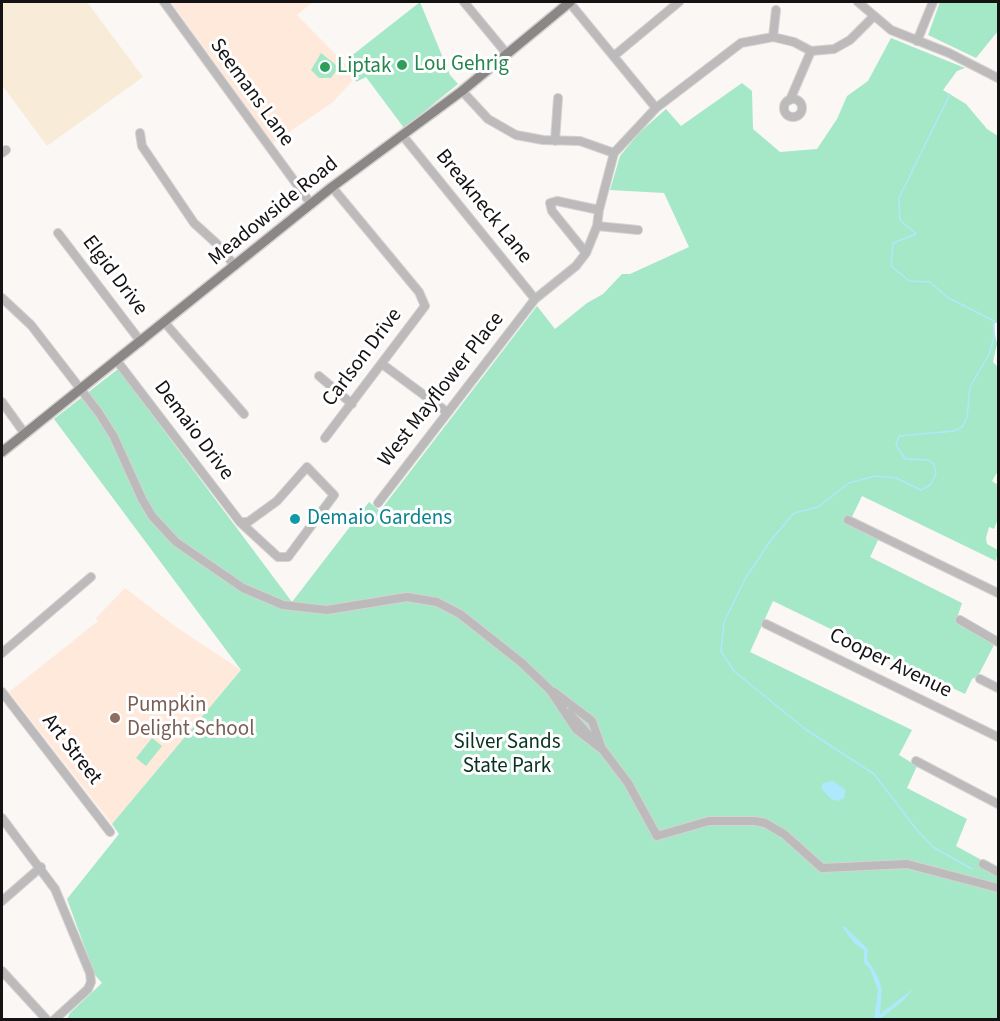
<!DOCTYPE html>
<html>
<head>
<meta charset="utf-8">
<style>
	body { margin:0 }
	#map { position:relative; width:1000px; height:1021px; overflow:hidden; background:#fbf7f5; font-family:"Source Sans 3",sans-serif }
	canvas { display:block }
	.frame { position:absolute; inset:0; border:3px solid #141212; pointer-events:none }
</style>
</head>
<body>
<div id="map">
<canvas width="1000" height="1021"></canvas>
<div class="frame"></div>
</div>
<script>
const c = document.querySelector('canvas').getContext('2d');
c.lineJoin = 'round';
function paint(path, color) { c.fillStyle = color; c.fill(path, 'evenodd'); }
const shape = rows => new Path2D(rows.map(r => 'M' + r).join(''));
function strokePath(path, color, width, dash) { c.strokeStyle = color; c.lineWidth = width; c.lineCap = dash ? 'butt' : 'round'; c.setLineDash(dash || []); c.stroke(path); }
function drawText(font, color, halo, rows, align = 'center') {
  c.font = font + ' "Source Sans 3",sans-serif'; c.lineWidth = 6; c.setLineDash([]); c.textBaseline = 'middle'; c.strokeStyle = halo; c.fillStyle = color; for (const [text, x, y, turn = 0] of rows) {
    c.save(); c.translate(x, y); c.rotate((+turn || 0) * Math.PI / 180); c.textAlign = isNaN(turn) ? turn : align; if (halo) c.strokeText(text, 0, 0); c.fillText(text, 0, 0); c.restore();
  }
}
const commercial = shape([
	[2,2,87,2,143,77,47,146,2,85]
]);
const education = shape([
	[171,2,313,2,297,15,357,76,333,102,273,143],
	[125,588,176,627,241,670,112,824,9,692,98,621,96,618]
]);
const green = shape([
	[420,2,450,75,458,84,404,128,366,77,356,82,350,57],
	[940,2,998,2,998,31,976,58,928,35],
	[891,38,965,68,957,71,943,90,966,104,987,129,998,136,998,322,993,324,997,344,993,362,998,367,998,471,992,481,998,485,998,519,994,529,989,527,986,538,987,544,998,550,996,561,862,496,849,523,879,538,870,557,962,603,958,615,961,623,995,643,978,676,972,679,965,694,773,601,750,652,912,730,899,755,917,766,907,788,967,819,956,846,998,869,998,1019,67,1019,70,1013,102,983,95,975,67,899,119,834,112,824,241,670,54,419,118,369,292,602,369,502,380,511,537,306,555,329,587,303,603,294,622,274,630,274,689,247,664,193,610,190,620,156,639,133,666,109,681,126,742,83,752,91,753,129,780,152,817,149,837,119,847,96,868,81],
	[321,53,336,65,336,71,331,78,319,78,311,70],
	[152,738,162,746,146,766,136,758]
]);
const water = shape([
	[833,781,846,790,844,798,838,801,831,799,821,788,823,783],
	[844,926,868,949,867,959,878,977,882,990,880,1014,913,989,904,1000,880,1019,874,1019,878,991,870,969,864,963,864,950,855,944,842,927]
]);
const stream = shape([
	[950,94,899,198,900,220,916,234,893,243,891,266,909,281,930,282,947,297,994,321,994,338,989,354,970,387,967,418,962,427,954,431,899,436,896,445,905,459,929,460,934,465,936,474,930,485,921,490,896,478,875,476,849,483,818,507,794,513,771,540,745,579,724,622,721,651,734,671,805,729,874,774,917,830,933,847,972,869]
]);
const minor = shape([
	[164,2,311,204],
	[464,2,507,54],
	[569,2,656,108],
	[858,2,891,30,949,53,998,78],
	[773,37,776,10],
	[917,41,933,2],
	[615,55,679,2],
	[462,91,488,119,516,135,543,140,580,141,614,153],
	'784 108a9 9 0 1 1 18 0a9 9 0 1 1-18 0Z',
	[790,100,811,51],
	[140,133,142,146,194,223,216,243,235,266],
	[403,136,535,299],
	[555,141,558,98],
	[2,153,6,150],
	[597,226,638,230],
	[58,233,141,342],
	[586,253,552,211,550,203,557,201,599,210],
	[2,298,31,325,99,413,114,437,142,499,152,516,176,542,243,588,283,605,327,610,407,597,437,602,460,614,522,663,550,690,576,729,603,750,628,783,657,836,709,821,755,821,765,823,784,834,822,868,907,864,998,888],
	[165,323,244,414],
	[117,361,240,522,278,557,288,557,334,495,307,467,277,501,248,522,240,522],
	[382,364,447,412],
	[319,376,352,404],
	[2,402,25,434],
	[325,438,425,306,419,292,332,187],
	[378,503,535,299,576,266,586,253,597,226,599,210,614,153,656,108,741,43,773,37,794,42,811,51,834,49,850,40,873,17],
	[848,520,998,593],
	[960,620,998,642],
	[766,624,998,737],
	[2,653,91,577],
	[980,679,998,688],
	[2,692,110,832],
	[554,692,592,721,602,749],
	[569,713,593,740],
	[916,761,998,804],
	[2,818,55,889,90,973,91,982,88,989,54,1020],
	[983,864,998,872],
	[2,901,41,867],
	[2,971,47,1020]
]);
const major = shape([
	[2,452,332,187,462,91,570,2]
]);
const markers = [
	[402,65,6,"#2e9e5b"],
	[325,67,6,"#2e9e5b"],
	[295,519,6,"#0f9aa8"],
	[115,718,6,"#8d6e63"]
];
const leisureNames = [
	["Lou Gehrig",414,65],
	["Liptak",337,67]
];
const streetNames = [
	["Seemans Lane",251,93,54],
	["Breakneck Lane",483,207,51],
	["Meadowside Road",274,212,-39],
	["Elgid Drive",114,276,53],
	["Carlson Drive",363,358,-53],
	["West Mayflower Place",442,390,-52],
	["Demaio Drive",193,431,53],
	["Cooper Avenue",890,664,26],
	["Art Street",71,750,52]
];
const cultureNames = [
	["Demaio Gardens",307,519]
];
const educationNames = [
	["Pumpkin",127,706],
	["Delight School",127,730]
];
const parkNames = [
	["Silver Sands",507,743],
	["State Park",507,767]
];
paint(commercial, '#f8ecd8');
paint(education, '#ffe9db');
paint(green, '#a4e8c7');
paint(water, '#afe8fc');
strokePath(stream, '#afe8fc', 1.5);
strokePath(minor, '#d6d2d1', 10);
strokePath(major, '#d6d2d1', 12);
strokePath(minor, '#bcbaba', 8);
strokePath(major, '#8b8786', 9);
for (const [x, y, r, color] of markers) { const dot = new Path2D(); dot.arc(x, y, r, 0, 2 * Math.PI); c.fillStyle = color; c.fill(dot); strokePath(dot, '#fff', 2); }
drawText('21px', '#27864d', '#fff', leisureNames, 'left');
drawText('21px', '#141212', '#fff', streetNames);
drawText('21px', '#0d838f', '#fff', cultureNames, 'left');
drawText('21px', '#785e54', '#fff', educationNames, 'left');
drawText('21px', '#083222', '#fff', parkNames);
</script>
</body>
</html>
